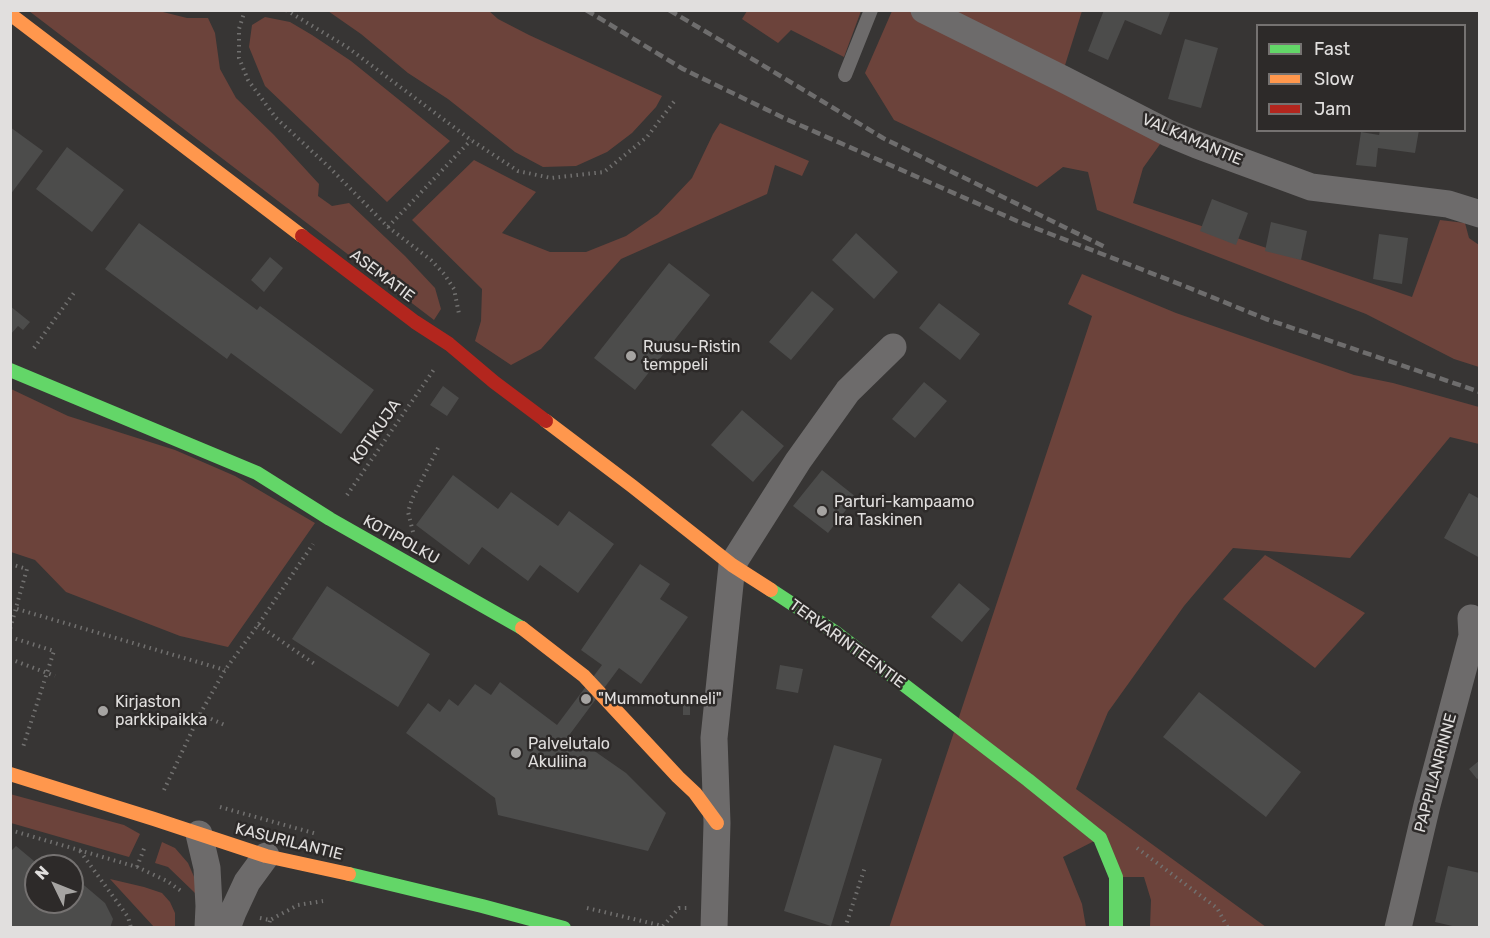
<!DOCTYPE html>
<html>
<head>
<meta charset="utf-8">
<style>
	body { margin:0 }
	#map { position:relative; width:1490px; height:938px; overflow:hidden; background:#373534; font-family:Rubik,sans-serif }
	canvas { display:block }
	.frame { position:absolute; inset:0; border:12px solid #e1dfde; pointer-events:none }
	.legend { position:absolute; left:1256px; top:24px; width:210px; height:108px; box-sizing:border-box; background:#2d2a29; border:2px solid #757271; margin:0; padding:8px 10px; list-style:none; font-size:18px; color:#e1dfde }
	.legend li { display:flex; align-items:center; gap:12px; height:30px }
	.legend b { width:30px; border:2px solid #757271 }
	.north { position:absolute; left:24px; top:854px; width:60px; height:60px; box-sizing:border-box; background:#2d2a29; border:2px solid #757271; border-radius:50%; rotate:313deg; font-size:16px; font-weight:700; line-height:24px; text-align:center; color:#e1dfde }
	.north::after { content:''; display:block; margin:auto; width:21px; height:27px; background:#a6a4a2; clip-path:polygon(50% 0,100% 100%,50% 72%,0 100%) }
</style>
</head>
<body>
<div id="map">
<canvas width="1490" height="938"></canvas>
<div class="frame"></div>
<ul class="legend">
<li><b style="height:8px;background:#63d668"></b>Fast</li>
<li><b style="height:8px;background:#ff974d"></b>Slow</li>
<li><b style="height:8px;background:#b3261e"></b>Jam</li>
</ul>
<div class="north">N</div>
</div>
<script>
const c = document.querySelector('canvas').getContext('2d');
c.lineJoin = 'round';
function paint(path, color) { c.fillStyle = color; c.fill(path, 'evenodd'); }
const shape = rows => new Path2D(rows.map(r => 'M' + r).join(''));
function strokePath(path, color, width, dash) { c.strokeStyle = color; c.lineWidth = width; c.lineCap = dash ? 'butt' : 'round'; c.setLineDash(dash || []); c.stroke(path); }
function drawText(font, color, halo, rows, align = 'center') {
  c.font = font + ' Rubik,sans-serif'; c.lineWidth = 5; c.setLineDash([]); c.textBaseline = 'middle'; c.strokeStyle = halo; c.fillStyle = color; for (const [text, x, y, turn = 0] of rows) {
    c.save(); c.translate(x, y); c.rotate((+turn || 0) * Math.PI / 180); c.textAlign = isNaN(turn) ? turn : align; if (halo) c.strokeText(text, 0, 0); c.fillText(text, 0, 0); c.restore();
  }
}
const green = shape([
	[155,10,187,18,208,18,215,33,220,69,236,98,274,135,319,184,318,196,332,206,349,203,405,256,435,288,441,309,434,320,29,11],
	[328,11,489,11,498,19,529,35,662,96,656,107,632,133,607,152,576,166,543,167,515,152,448,99,408,73,361,34],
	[747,11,747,10,861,11,844,57,791,30,778,43,742,19],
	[892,11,1082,11,1061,78,1168,133,1143,168,1133,203,1412,297,1440,220,1465,223,1469,238,1479,245,1479,367,1454,359,1366,314,1097,210,1088,172,1063,167,1037,187,894,120,865,73],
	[265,17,290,22,312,35,351,61,450,141,387,202,265,86,249,47,252,25],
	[720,123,809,161,802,176,775,165,767,194,621,259,541,349,511,365,475,341,481,321,482,289,412,220,474,160,536,192,502,233,550,252,586,252,626,236,658,214,692,178,713,134],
	[1082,274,1176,313,1354,375,1393,383,1479,407,1479,444,1450,437,1350,558,1233,548,1184,606,1108,712,1076,789,1266,927,1150,927,1151,900,1144,877,1116,877,1100,838,1063,857,1082,904,1086,927,889,928,1092,316,1068,304],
	[11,389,68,416,175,450,235,476,315,523,228,647,180,636,66,592,35,560,11,552],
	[1265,555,1365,613,1315,668,1223,599],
	[10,794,124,825,140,834,129,857,11,823],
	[162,842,175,848,188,863,195,879,195,893,168,867,155,863],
	[110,879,144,887,162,893,170,902,175,913,175,927,154,927]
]);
const building = shape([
	[1104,10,1171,10,1161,35,1125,20,1108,60,1088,51],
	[1185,39,1218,48,1201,108,1168,99],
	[10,127,43,151,10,195],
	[1380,130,1419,130,1415,153,1378,148,1376,167,1356,165,1361,132,1379,135],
	[67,147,124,190,92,232,36,189],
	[1212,199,1248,213,1236,245,1200,231],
	[1271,222,1307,231,1301,260,1265,251],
	[139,223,257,310,260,306,374,390,341,434,231,353,227,359,105,269],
	[856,233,898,272,874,299,832,260],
	[1379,234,1408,238,1402,284,1373,279],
	[270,257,283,268,264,292,251,280],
	[669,263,710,295,635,390,594,358],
	[812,291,834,309,791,360,769,342],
	[939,303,980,334,960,360,919,328],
	[10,306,30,322,23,330,18,326,10,335],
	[924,382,947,401,915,438,892,419],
	[443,386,459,398,447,416,430,405],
	[742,410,784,446,753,482,711,445],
	[822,470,856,497,828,533,793,506],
	[453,475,498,509,511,492,558,526,569,511,614,544,578,593,540,565,528,581,482,547,469,565,416,525],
	[1469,493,1480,499,1480,558,1444,538],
	[640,564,670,584,660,599,688,617,641,684,619,668,570,734,626,773,666,813,648,851,498,815,495,798,406,733,428,703,440,712,449,699,458,706,475,684,491,695,500,682,557,725,602,665,581,650],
	[959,583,990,609,962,642,931,617],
	[327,586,430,654,398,707,292,639],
	[780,665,803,669,798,693,776,689],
	[1199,692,1301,772,1266,817,1163,737],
	[683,699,690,699,690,715,683,715],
	[834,745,882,759,831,926,784,911],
	[1480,760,1480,777,1477,779,1469,769],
	[16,846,40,866,36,866,36,902,72,902,72,875,105,903,113,919,110,928,10,928,10,852],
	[1448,866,1480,873,1480,928,1461,928,1435,922]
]);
const path = shape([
	[245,10,239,29,239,58,248,80,276,118,329,167,388,227,431,260,444,274,454,289,459,314],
	[286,10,347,47,471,140,518,171,551,178,604,172,647,137,676,99],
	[388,227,471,140],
	[34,348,76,290],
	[347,495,435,368],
	[413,532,408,512,412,499,440,444],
	[10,564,27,569,10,629],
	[17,609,225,670],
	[258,625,316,665],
	[10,637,54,651,23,747],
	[10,659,55,676],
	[200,714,227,726],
	[164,790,200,714,225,670,258,625,313,544],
	[220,807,317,834],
	[10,830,137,867,167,881,181,891],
	[1137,848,1217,908,1228,928],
	[80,851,128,917,131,928],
	[137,867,145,846],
	[587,908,663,926,679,908,689,908],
	[260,918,270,920,298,905,323,901],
	[268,928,270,920],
	[845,928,865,867]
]);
const lane = shape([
	[845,75,871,10]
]);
const street = shape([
	[924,10,1063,79,1168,133,1197,145,1311,187,1448,204,1480,214],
	[199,834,207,868,209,906,208,928],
	[227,928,233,912,247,882,266,856],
	[714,928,717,823,714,738,732,565,798,461,848,391,893,347],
	[1398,928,1427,805,1472,636,1471,618]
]);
const fast = shape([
	[10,370,257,473,330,519,522,628],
	[771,590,835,632,1028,780,1100,838,1116,877,1116,928],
	[349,874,482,906,564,928]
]);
const slow = shape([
	[10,14,302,236],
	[546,421,632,486,732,565,771,590],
	[522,628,584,676,678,777,695,793,717,823],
	[10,774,154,819,266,856,349,874]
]);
const jam = shape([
	[302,236,415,322,449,344,494,382,546,421]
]);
const rail = shape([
	[586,10,683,69,786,119,1017,221,1182,285,1266,319,1480,392],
	[669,10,759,63,883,138,1107,248]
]);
const markers = [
	[631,356,6,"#a6a4a2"],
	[822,511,6,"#a6a4a2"],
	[586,699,6,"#a6a4a2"],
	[103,711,6,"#a6a4a2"],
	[516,753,6,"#a6a4a2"]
];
const streetNames = [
	["VALKAMANTIE",1192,140,23],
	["ASEMATIE",382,276,37],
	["KOTIKUJA",376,432,-55],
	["KOTIPOLKU",401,540,29],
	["TERVARINTEENTIE",847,644,36],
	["PAPPILANRINNE",1436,773,-75],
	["KASURILANTIE",289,842,14]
];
const poiNames = [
	["Ruusu-Ristin",643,347],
	["temppeli",643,365],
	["Parturi-kampaamo",834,502],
	["Ira Taskinen",834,520],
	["\"Mummotunneli\"",598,699],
	["Kirjaston",115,702],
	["parkkipaikka",115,720],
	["Palvelutalo",528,744],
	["Akuliina",528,762]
];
paint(green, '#6c433b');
paint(building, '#4c4c4b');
strokePath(path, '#71706f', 4, [1.5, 4.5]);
strokePath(lane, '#6d6b6b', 14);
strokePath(street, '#6d6b6b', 27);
strokePath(fast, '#63d668', 14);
strokePath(slow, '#ff974d', 14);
strokePath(jam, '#b3261e', 14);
strokePath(rail, '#6e6d6d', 4.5, [9, 4.5]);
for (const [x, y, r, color] of markers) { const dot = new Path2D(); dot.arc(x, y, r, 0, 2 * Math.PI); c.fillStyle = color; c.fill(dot); strokePath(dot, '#2d2a29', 2); }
drawText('16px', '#e1dfde', '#2d2a29', streetNames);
drawText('16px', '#e1dfde', '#2d2a29', poiNames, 'left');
</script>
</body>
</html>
